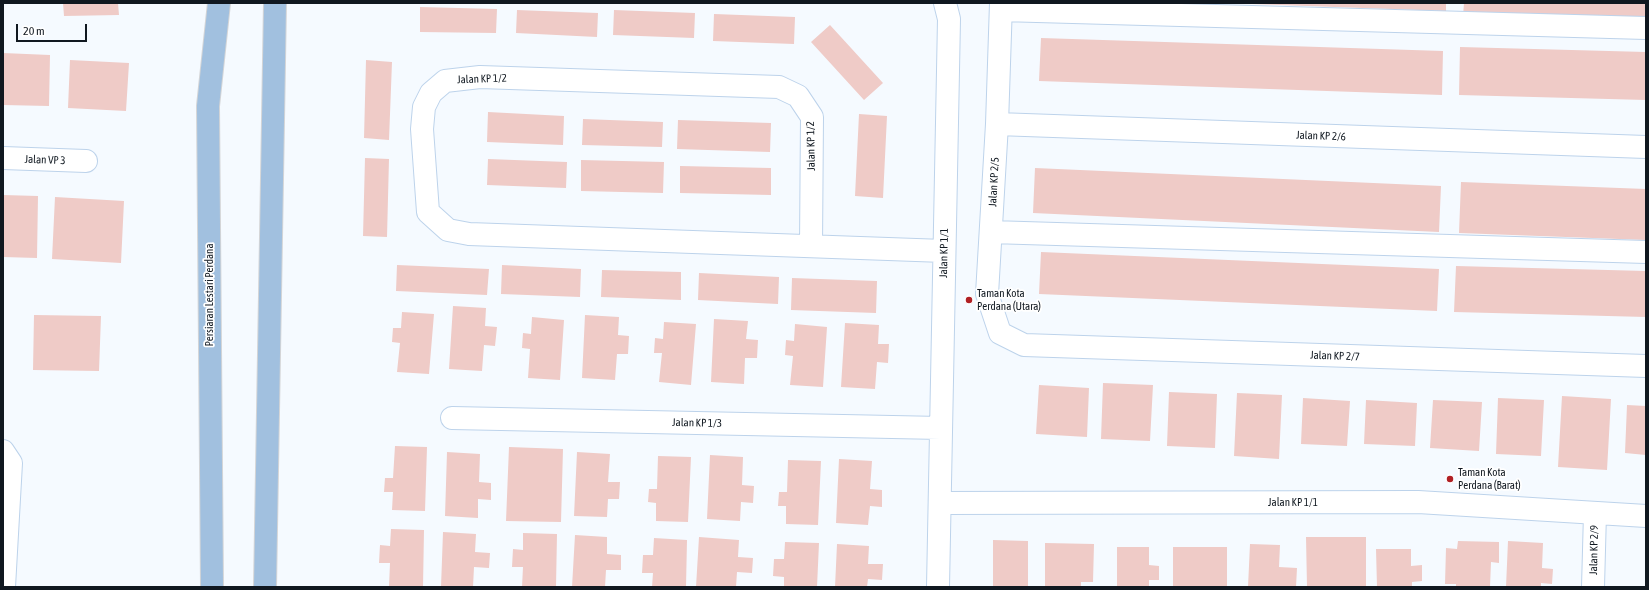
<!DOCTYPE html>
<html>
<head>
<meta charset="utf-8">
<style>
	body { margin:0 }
	#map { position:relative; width:1649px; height:590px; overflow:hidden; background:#f5faff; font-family:"Asap Condensed",sans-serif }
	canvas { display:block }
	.frame { position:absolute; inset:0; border:4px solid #101820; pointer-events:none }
	.scale { position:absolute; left:16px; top:24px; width:71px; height:18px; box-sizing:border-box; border:2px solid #101820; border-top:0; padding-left:5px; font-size:12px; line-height:14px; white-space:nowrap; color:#101820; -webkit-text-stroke:3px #fff; paint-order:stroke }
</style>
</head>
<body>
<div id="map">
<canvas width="1649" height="590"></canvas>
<div class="frame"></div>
<div class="scale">20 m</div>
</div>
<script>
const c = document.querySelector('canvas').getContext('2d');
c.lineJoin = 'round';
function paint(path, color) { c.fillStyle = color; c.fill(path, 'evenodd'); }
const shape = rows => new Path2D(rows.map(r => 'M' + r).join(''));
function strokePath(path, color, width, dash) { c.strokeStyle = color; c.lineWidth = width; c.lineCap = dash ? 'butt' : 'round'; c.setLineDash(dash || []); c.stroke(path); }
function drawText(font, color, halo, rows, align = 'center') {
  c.font = font + ' "Asap Condensed",sans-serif'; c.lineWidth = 3.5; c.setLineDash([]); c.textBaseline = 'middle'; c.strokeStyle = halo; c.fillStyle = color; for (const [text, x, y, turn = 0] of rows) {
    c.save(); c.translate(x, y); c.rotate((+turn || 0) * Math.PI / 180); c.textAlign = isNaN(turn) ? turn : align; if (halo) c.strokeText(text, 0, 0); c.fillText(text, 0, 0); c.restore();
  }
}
const building = shape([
	[63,3,118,3,119,15,64,16],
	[1224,3,1446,3,1446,11],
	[1464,3,1646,3,1646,20,1463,16],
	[420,7,497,9,496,33,420,32],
	[517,10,598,13,597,37,516,33],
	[614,10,695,13,694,38,613,35],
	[714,14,795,17,794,44,713,41],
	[830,25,883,83,864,100,811,42],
	[1041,38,1443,51,1442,95,1039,81],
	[1460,47,1646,52,1646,100,1459,95],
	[3,53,50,55,49,106,3,105],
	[70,60,129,63,126,111,68,108],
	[366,60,392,62,389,140,364,138],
	[488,112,564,116,563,145,487,142],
	[859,114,887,116,883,198,855,196],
	[583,119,663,122,662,147,582,145],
	[678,120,771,123,770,152,677,149],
	[365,158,389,159,387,237,363,236],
	[488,159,567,162,566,188,487,185],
	[581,160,664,162,663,193,581,191],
	[680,166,771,168,771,195,680,193],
	[1035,168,1441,186,1439,232,1033,213],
	[1461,182,1646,189,1646,240,1459,233],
	[3,195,38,196,37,258,3,257],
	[55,197,124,201,121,263,52,259],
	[1041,252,1439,269,1437,311,1039,294],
	[397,265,489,269,487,295,396,291],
	[502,265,581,269,580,297,501,294],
	[1456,266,1646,271,1646,317,1454,312],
	[602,270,681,272,681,300,601,297],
	[699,273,779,277,778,304,698,300],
	[792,278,877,281,876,313,791,310],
	[453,306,486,308,485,326,497,327,495,346,484,345,482,371,449,369],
	[402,312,434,314,429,374,397,372,400,343,392,342,393,328,401,328],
	[34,315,101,316,99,371,33,370],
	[585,315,619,317,618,335,629,336,628,354,617,354,615,380,582,378],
	[532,317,564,320,560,380,528,378,530,349,522,348,523,333,531,334],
	[714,319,748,321,746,339,758,340,757,358,745,358,744,384,711,382],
	[664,322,696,324,691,385,659,382,662,353,654,353,655,338,663,339],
	[845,323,879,325,878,344,889,344,888,363,877,362,875,389,841,387],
	[795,324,827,327,823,387,790,385,793,356,785,355,786,340,794,341],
	[1103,383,1153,385,1150,441,1101,439],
	[1039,385,1089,388,1087,437,1036,434],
	[1169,392,1217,394,1215,448,1167,446],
	[1237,393,1282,395,1279,459,1234,456],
	[1562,396,1611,399,1607,470,1558,467],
	[1303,398,1350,401,1347,446,1301,444],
	[1498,398,1544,400,1541,456,1496,454],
	[1366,400,1417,403,1415,446,1364,444],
	[1433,400,1482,402,1479,451,1430,448],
	[1627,405,1646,406,1646,455,1625,453],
	[395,446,427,447,425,511,392,510,393,492,384,492,385,478,393,478],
	[509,447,563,449,561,522,506,521],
	[447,452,480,454,479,482,491,483,491,500,478,499,478,518,445,516],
	[577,452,610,454,608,482,620,482,619,499,608,499,607,517,574,516],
	[710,455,743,457,742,485,754,486,753,503,741,502,740,521,707,519],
	[658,456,691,457,688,522,656,521,656,503,648,502,649,489,657,489],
	[839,459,872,461,870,489,882,490,882,507,870,506,868,525,836,523],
	[788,460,821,461,818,525,786,524,786,506,778,506,779,492,787,492],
	[391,529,424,530,423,587,389,587,390,563,379,563,380,545,390,546],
	[443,532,476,534,475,552,490,553,489,568,474,567,473,587,441,587],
	[523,533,557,534,556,587,522,587,523,567,512,567,513,549,523,550],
	[575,535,607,537,607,554,621,555,621,570,606,570,605,587,572,587],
	[699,537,739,540,738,557,753,558,752,573,737,572,736,587,696,587],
	[1306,537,1366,537,1366,587,1307,587],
	[654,538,687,540,686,587,652,587,653,573,642,573,643,555,653,555],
	[993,540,1028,541,1028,587,993,587],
	[1458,541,1499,542,1499,563,1491,562,1490,587,1456,587,1456,584,1445,584,1446,548,1457,549],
	[1508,541,1543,543,1542,568,1553,569,1552,584,1541,583,1541,587,1506,587],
	[785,542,819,543,817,587,784,587,784,577,773,576,774,559,784,559],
	[1045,543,1094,544,1093,582,1081,582,1081,587,1045,587],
	[837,544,869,546,868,564,883,564,882,580,868,579,867,587,835,587],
	[1250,544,1280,545,1279,567,1297,568,1296,587,1248,587],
	[1117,547,1149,547,1149,565,1159,566,1159,580,1149,580,1149,587,1117,587],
	[1173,547,1227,547,1227,587,1173,587],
	[1376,549,1411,549,1411,566,1422,565,1422,581,1412,582,1412,587,1377,587]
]);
const minor = shape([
	[1001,3,997,124,987,294,1000,333,1024,345,1646,366],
	[1001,10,1646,28],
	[997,124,1646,147],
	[3,158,86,161],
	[991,232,1646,252],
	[811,246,812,117,798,96,779,87,480,77,445,81,431,93,424,107,422,129,428,212,448,230,469,234,944,251],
	[452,418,941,428],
	[3,451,11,463,4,587],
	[940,503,1418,502,1646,516],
	[938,587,949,19,945,3],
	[1593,587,1595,513]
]);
const major = shape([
	[212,587,208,106,219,3],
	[265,587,275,3]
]);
const markers = [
	[969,300,4,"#b01f23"],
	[1450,479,4,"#b01f23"]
];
const streetNames = [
	["Jalan KP 1/2",482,79,-2],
	["Jalan KP 2/6",1321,136,2],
	["Jalan KP 1/2",811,146,-91],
	["Jalan VP 3",45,160,2],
	["Jalan KP 2/5",994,182,-87],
	["Jalan KP 1/1",944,253,-89],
	["Persiaran Lestari Perdana",210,295,-90],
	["Jalan KP 2/7",1335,356,2],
	["Jalan KP 1/3",697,423,1],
	["Jalan KP 1/1",1293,503],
	["Jalan KP 2/9",1594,550,-89]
];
const poiNames = [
	["Taman Kota",977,294],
	["Perdana (Utara)",977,307],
	["Taman Kota",1458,473],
	["Perdana (Barat)",1458,486]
];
paint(building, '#efcbc7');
strokePath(minor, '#bdd3eb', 24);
strokePath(major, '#d4d5d7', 24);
strokePath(minor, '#fff', 22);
strokePath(major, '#a1c0df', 22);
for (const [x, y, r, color] of markers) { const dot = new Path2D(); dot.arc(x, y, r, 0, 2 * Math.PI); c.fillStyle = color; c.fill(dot); strokePath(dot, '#fff', 1.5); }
drawText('11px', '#101820', '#fff', streetNames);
drawText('11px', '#101820', '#fff', poiNames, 'left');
</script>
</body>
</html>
